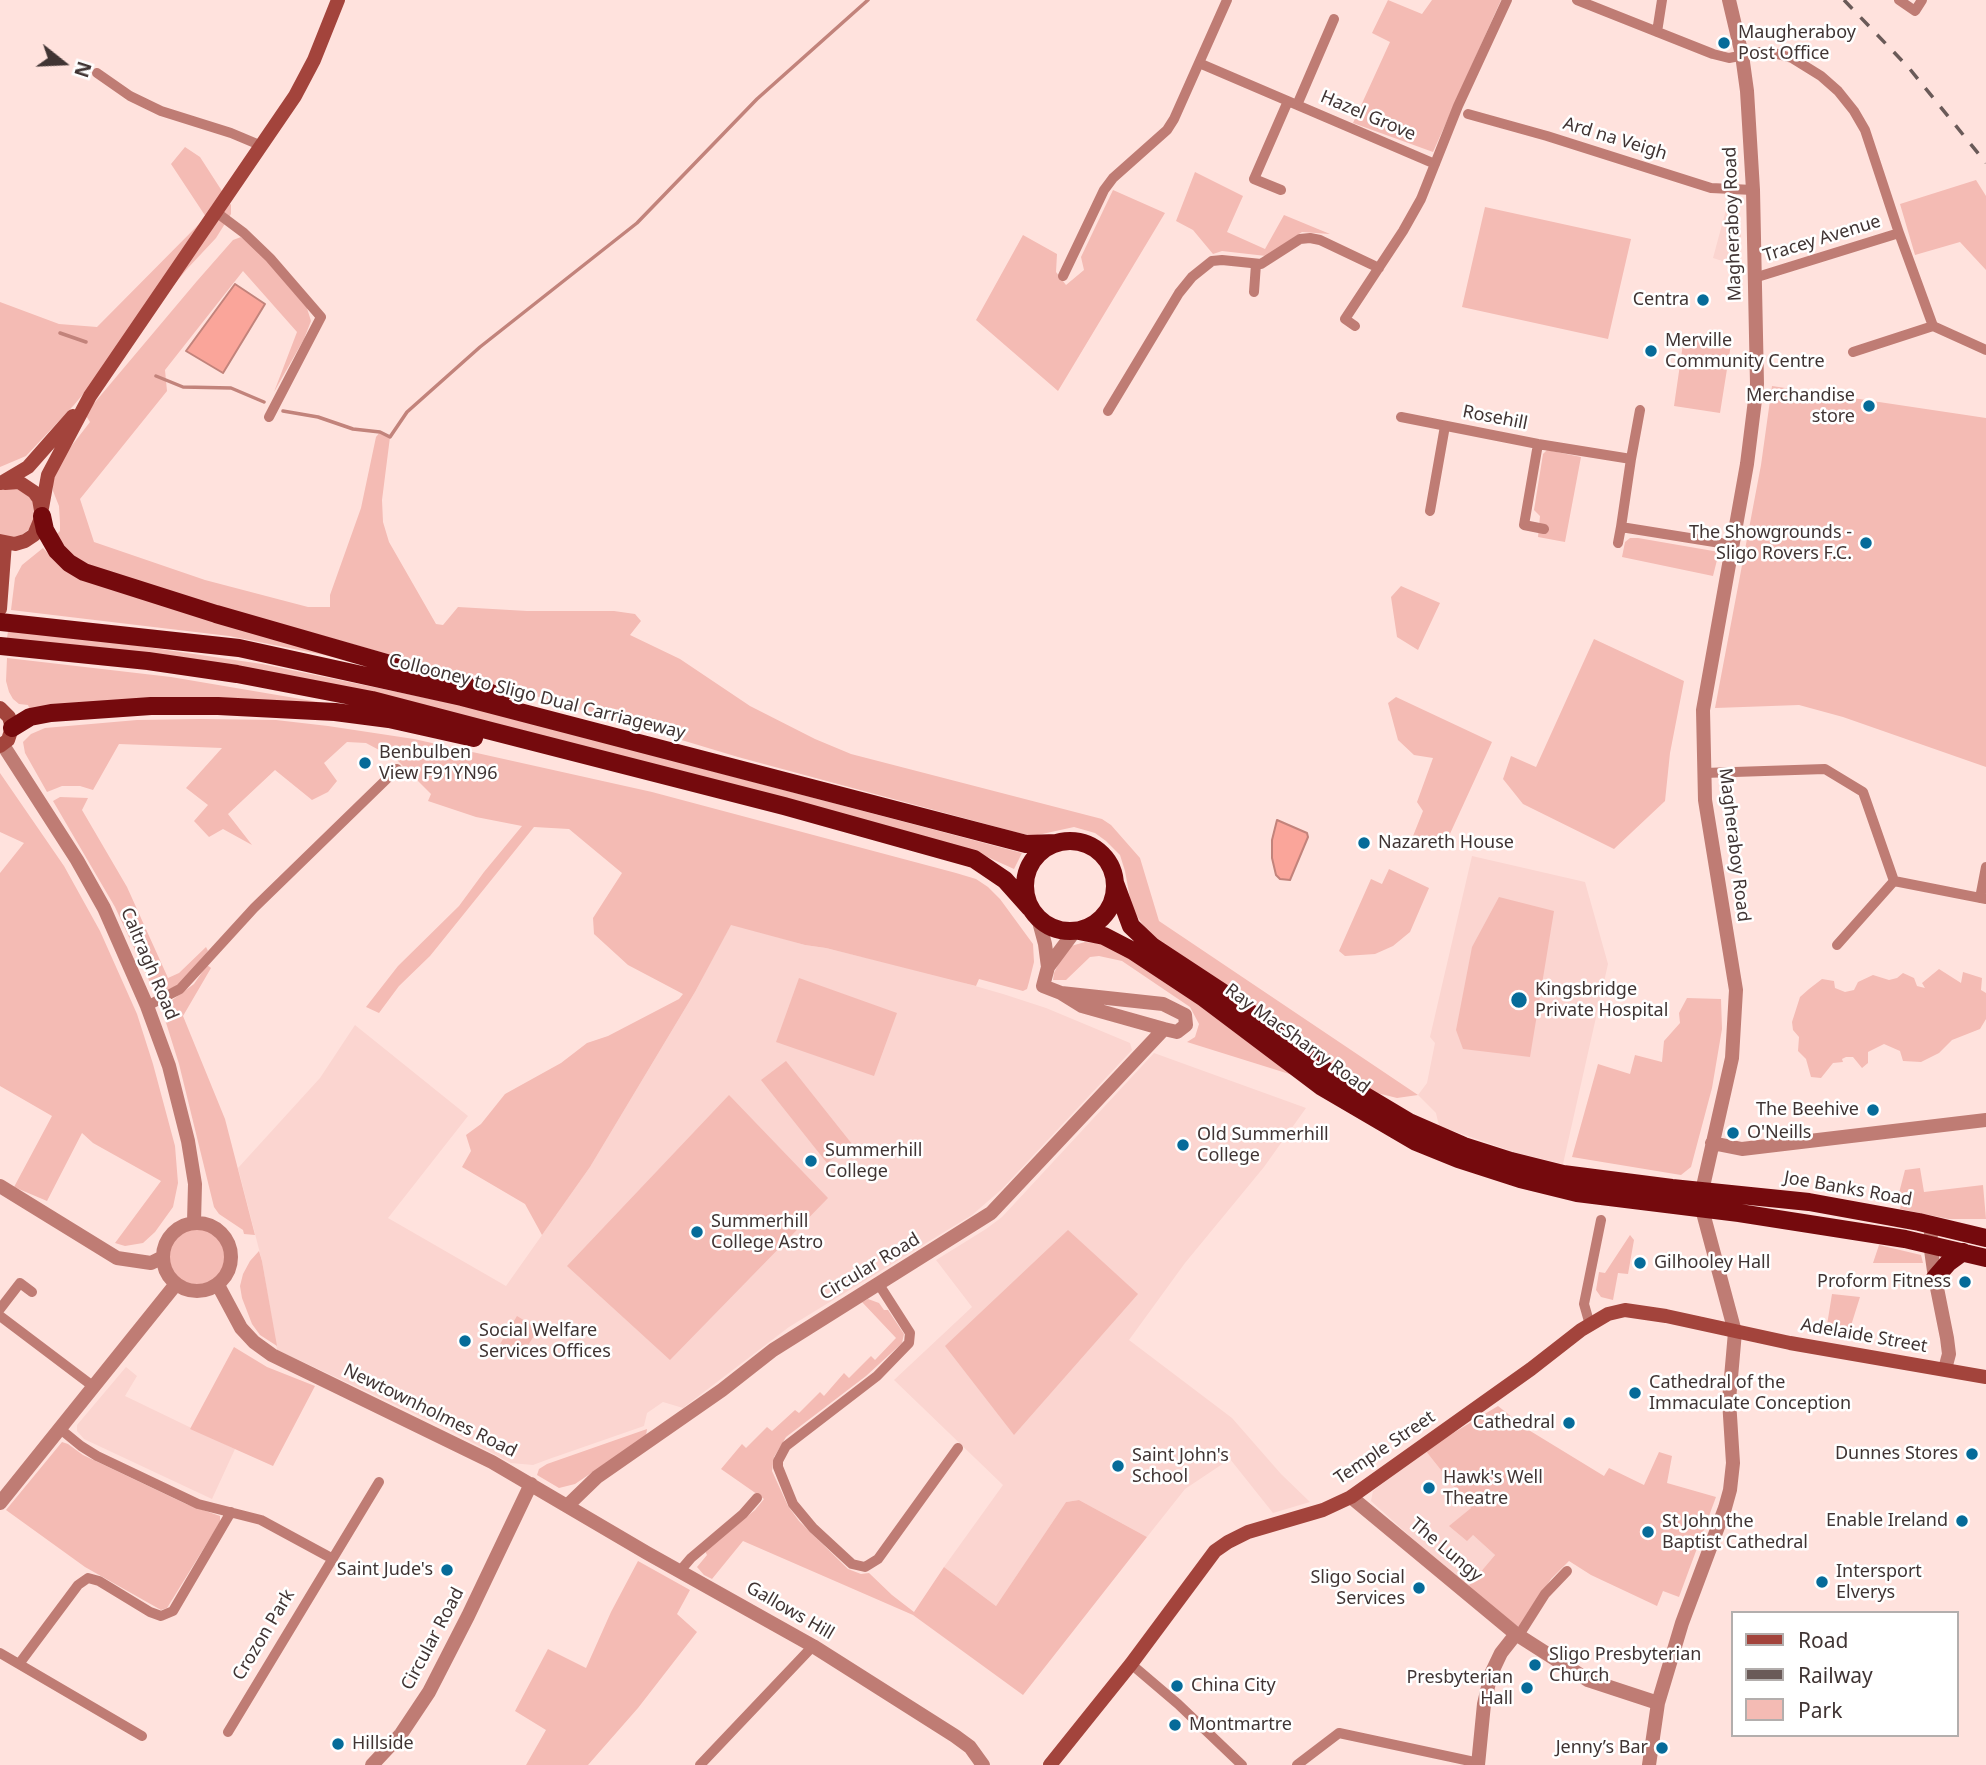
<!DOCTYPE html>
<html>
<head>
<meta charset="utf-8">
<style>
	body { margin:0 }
	#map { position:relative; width:1986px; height:1765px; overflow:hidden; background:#ffe2dd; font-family:"Noto Sans",sans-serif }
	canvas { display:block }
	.legend { position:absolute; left:1731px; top:1611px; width:228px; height:126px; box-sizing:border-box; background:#fff; border:2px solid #b3aead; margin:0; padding:9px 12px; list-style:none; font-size:21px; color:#403433 }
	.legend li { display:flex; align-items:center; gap:14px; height:35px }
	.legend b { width:35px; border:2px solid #b3aead }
	.north { position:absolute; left:28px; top:28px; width:70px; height:70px; -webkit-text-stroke:5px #fff; paint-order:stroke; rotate:108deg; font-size:19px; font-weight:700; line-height:28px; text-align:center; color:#403433 }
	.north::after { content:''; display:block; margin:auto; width:24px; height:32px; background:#403433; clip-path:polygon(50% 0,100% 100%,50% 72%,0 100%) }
</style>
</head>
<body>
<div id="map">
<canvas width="1986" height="1765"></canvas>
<ul class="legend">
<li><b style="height:9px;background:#a3443c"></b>Road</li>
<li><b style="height:9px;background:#6a5a58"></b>Railway</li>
<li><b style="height:19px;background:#f4bbb4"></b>Park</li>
</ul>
<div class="north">N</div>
</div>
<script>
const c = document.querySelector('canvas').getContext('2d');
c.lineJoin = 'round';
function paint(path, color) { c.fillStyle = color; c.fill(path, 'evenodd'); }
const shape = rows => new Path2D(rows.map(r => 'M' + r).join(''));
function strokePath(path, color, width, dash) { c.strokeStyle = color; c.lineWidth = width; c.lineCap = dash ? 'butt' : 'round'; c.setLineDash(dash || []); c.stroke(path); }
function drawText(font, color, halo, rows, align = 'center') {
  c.font = font + ' "Noto Sans",sans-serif'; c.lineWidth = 5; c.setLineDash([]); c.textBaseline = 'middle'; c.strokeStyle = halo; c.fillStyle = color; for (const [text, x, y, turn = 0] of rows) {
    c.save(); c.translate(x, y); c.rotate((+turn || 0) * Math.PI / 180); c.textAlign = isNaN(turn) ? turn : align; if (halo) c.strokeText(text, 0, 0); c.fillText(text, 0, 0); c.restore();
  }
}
const built = shape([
	[1730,195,1738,197,1741,231,1741,267,1713,258],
	[1472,856,1585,882,1608,964,1563,1164,1517,1153,1439,1126,1436,1113,1418,1095,1427,1083,1435,1043,1430,1037],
	[731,924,805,945,826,948,944,977,1003,994,1046,1008,1130,1043,1132,1050,1001,1190,972,1215,789,1327,683,1408,663,1402,647,1413,644,1426,549,1459,533,1465,511,1463,441,1426,277,1350,262,1261,238,1168,320,1078,355,1025,468,1116,388,1218,506,1286,590,1167,695,992],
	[1154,1053,1306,1108,1264,1167,1185,1263,1129,1340,1232,1418,1281,1474,1310,1502,1273,1513,1230,1459,1185,1489,1147,1537,1079,1500,1066,1502,996,1606,944,1567,1003,1485,894,1380,972,1307,936,1260,986,1229,1002,1217],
	[126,1367,137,1376,125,1396,235,1449,212,1499,101,1447,84,1439,77,1431,77,1425],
	[1425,1450,1471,1508,1450,1526,1473,1535,1495,1555,1467,1588,1371,1501,1373,1491]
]);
const green = shape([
	[1388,0,1422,14,1432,0,1501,0,1433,152,1353,123,1390,42,1372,33],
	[185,147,200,157,231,205,231,214,216,238,187,269,74,405,26,456,0,467,0,302,59,324,97,327,206,217,171,164],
	[1195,172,1243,196,1227,232,1265,249,1284,215,1330,234,1302,232,1266,256,1222,251,1213,254,1193,230,1176,221],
	[1976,180,1986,196,1986,270,1960,242,1915,255,1900,204],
	[1113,190,1165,213,1058,391,976,320,1023,235,1057,254,1056,272,1066,285,1084,270,1081,257],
	[1485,207,1631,239,1608,339,1462,307],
	[241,237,259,252,306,305,311,321,304,339,274,392,297,332,243,271,165,370,167,391,80,499,94,542,205,580,308,607,330,607,330,595,361,508,376,437,380,432,390,437,382,500,383,522,389,542,436,624,443,625,458,607,527,611,614,611,635,614,641,621,630,635,680,659,750,706,815,739,851,754,1102,819,1111,825,1140,858,1159,921,1418,1095,1397,1098,1365,1090,1152,938,1132,909,1125,871,1120,855,1106,841,1095,833,1074,827,1033,836,1019,833,738,757,512,689,100,573,74,558,56,535,60,531,60,523,59,506,53,491,53,475,66,453,90,422,85,414,197,281,233,240],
	[1684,337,1731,344,1720,413,1674,406],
	[1772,386,1986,418,1986,767,1843,717,1799,705,1715,708,1761,465],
	[1547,450,1581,457,1565,542,1538,537,1540,516,1534,510,1543,454],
	[8,488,16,488,30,497,34,504,36,512,31,528,17,538,0,536,0,490],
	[1630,538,1638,538,1719,552,1713,576,1622,557,1625,542],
	[43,548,59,565,73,575,369,664,229,636,11,610,15,578,22,565],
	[1401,586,1440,603,1418,650,1397,637,1391,597],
	[8,631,112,642,262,664,470,707,1022,853,1014,869,972,850,574,746,7,638],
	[1594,639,1684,681,1670,753,1665,801,1614,849,1523,804,1503,779,1511,756,1536,767],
	[7,658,171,677,348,707,30,710,28,705,19,704,13,699,9,692,6,681],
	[1396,697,1492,742,1443,849,1413,836,1423,811,1417,802,1433,758,1414,755,1398,740,1388,703],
	[201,719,276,720,328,726,414,739,652,792,956,873,976,879,988,887,1000,899,1033,944,1034,962,1029,982,1027,989,1023,991,979,979,976,986,826,948,805,945,731,925,695,992,590,1167,542,1235,525,1204,462,1167,471,1151,466,1135,481,1124,505,1094,561,1063,587,1043,608,1036,679,999,683,994,628,965,594,934,593,918,622,873,569,829,534,827,430,956,399,986,379,1013,366,1007,398,966,459,906,484,872,522,826,476,817,428,801,431,794,396,759,366,743,347,742,324,763,337,781,328,792,312,800,275,770,228,814,252,845,223,829,209,837,194,821,208,805,186,788,222,748,119,744,93,790,80,786,62,786,47,792,25,753,23,742,31,734,45,728,137,720],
	[0,773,64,866,100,931,137,1014,153,1064,175,1146,178,1183,173,1207,155,1232,143,1243,125,1246,115,1243,161,1181,93,1143,82,1133,47,1201,14,1187,52,1116,0,1086,0,873,24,843,0,832],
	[60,797,88,798,82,810,127,887,168,978,179,973,206,947,208,951,179,985,159,993,154,991,115,907,53,801],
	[1389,869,1429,888,1410,932,1393,946,1375,954,1345,956,1339,951,1371,879,1382,884],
	[1499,897,1554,911,1530,1057,1463,1049,1456,1030,1472,947],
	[1085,942,1103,944,1118,950,1203,1004,1299,1077,1187,1042,1195,1037,1199,1024,1190,1007,1122,961,1099,956,1090,957,1066,980,1053,980,1054,973,1062,957,1071,946],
	[207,965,211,968,183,1016,225,1119,255,1235,244,1234,243,1230,219,1214,214,1207,179,1064,162,1010,164,1006,194,984],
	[1939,969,1961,983,1963,972,1982,978,1981,990,1986,993,1986,1019,1980,1029,1952,1040,1939,1053,1921,1062,1903,1061,1900,1051,1884,1044,1868,1052,1868,1063,1862,1068,1853,1057,1846,1057,1842,1059,1843,1062,1833,1063,1821,1078,1811,1077,1806,1059,1798,1051,1799,1037,1793,1030,1792,1022,1800,997,1809,989,1822,979,1834,981,1835,988,1845,992,1854,990,1858,982,1873,975,1889,980,1897,978,1903,973,1914,978,1917,986,1925,988,1922,983],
	[799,978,897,1013,874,1076,776,1042],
	[1687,998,1721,999,1722,1029,1712,1088,1691,1167,1681,1175,1572,1157,1598,1064,1630,1074,1635,1055,1662,1062,1664,1041,1680,1023,1679,1013],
	[786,1061,852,1144,827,1163,761,1080],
	[729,1095,828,1198,670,1360,567,1266],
	[1920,1168,1924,1192,1983,1185,1986,1219,1949,1219,1900,1209,1902,1201,1899,1193,1905,1170],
	'169 1257a29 29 0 1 1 58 0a29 29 0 1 1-58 0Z',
	[1068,1230,1138,1294,1014,1435,945,1346],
	[1630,1235,1634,1240,1628,1274,1618,1273,1613,1300,1601,1297,1596,1290,1599,1272,1605,1273],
	[1879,1245,1921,1255,1923,1263,1873,1263],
	[259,1251,262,1261,277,1346,260,1335,252,1324,242,1298,240,1286,243,1274,250,1261],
	[1832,1294,1860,1297,1849,1332,1827,1325],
	[868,1299,879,1303,884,1310,888,1310,904,1334,902,1343,866,1376,786,1437,774,1457,772,1471,788,1506,799,1521,848,1569,861,1574,869,1573,892,1595,914,1612,944,1567,996,1606,1066,1502,1079,1500,1147,1537,1023,1695,913,1615,743,1541,712,1579,704,1575,697,1567,707,1555,705,1551,755,1510,764,1499,721,1469,742,1444,746,1448,767,1427,772,1431,795,1410,799,1413,820,1392,824,1396,844,1373,849,1378,871,1356,875,1360,896,1338,862,1302],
	[517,1316,538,1329,521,1357,500,1344],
	[234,1347,267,1367,315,1386,273,1466,190,1429],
	[1498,1406,1527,1429,1604,1476,1609,1468,1644,1485,1659,1452,1672,1456,1667,1483,1716,1497,1679,1597,1663,1591,1657,1606,1591,1575,1569,1561,1551,1579,1519,1627,1489,1607,1467,1588,1495,1555,1473,1535,1467,1541,1449,1526,1471,1508,1425,1450],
	[647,1429,646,1436,575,1484,559,1488,537,1475,539,1469,547,1464],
	[62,1442,68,1444,83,1455,186,1504,220,1516,220,1522,167,1608,161,1610,154,1606,85,1567,6,1510],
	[638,1561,690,1590,677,1614,697,1632,638,1708,588,1765,526,1765,546,1730,515,1711,548,1649,586,1668,611,1612]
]);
const water = shape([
	[235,284,265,304,223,373,186,351,235,284],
	[1277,820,1307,833,1308,837,1290,880,1280,879,1276,875,1272,858,1272,840,1277,820]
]);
const stream = shape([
	[60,333,86,342],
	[156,376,183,387,231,388,264,402],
	[283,411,318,417,353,429,380,432,390,437,407,412,480,347,637,223,757,99,868,0]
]);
const minor = shape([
	[1577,0,1713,54,1729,58,1760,52,1774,53,1792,58,1821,76,1838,91,1854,111,1865,130,1899,233],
	[1899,0,1915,11,1922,0],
	[1657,32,1662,0],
	[1199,63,1435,164],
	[97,73,130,96,161,111,231,133,262,146],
	[1297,105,1334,19],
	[1468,114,1547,136,1711,188,1753,190],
	[1281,190,1254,179,1288,101],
	[216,212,244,233,270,258,321,317,269,417],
	[1063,276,1104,190,1113,178,1167,130,1174,119,1227,0],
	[1754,278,1899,233,1933,326,1986,350],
	[1254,292,1256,264],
	[1355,326,1345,319,1403,231,1421,199,1458,106,1507,0],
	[1853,352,1933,326],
	[1108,411,1179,293,1192,277,1212,261,1222,260,1261,264,1300,239,1310,238,1320,240,1379,268],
	[1401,417,1538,444,1631,459,1621,527,1733,545],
	[1538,444,1524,525,1544,529],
	[1631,459,1640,410],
	[1430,511,1445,426],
	[1618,543,1621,527],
	[1704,773,1825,769,1863,792,1894,881,1986,899],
	[1980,898,1986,867],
	[1837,945,1894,881],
	[147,1006,180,989,254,908,397,769],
	[878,1283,910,1333,909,1343,877,1376,786,1446,778,1461,778,1467,793,1504,813,1528,852,1564,865,1567,878,1559,958,1448],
	[0,1309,20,1283,32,1292],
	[0,1316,94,1387],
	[1590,1325,1584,1304,1601,1220],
	[59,1428,81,1446,97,1456,198,1504,261,1520,333,1559],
	[679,1572,691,1558,743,1514,757,1498],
	[1519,1635,1545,1594,1567,1571],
	[0,1653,142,1736],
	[19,1664,78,1585,88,1578,99,1581,150,1612,161,1616,173,1611,231,1512],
	[1131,1664,1178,1704,1242,1765],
	[228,1732,379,1482],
	[700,1765,813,1646],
	[1297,1765,1339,1733,1479,1763]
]);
const tertiary = shape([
	[3,745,77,860,104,908,147,1006,169,1066,188,1141,195,1184,194,1222],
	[1038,918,1045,944,1048,967,1043,986,1061,993,1082,1006,1164,1029],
	[1048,967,1074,932],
	[1712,1143,1742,1149,1986,1120],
	[0,1186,117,1258,151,1263,163,1257],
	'163 1257a34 34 0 1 1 68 0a34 34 0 1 1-68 0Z',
	[1932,1225,1930,1243,1935,1278,1947,1338,1949,1354,1945,1369],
	[218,1285,241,1328,254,1342,272,1355,492,1462,647,1553,813,1646,955,1736,970,1747,983,1765],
	[1351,1497,1516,1634,1588,1680,1658,1703],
	[0,1503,176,1284],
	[568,1505,597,1477,722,1390,773,1350,991,1213,1164,1029,1177,1032,1186,1025,1185,1015,1163,1004,1061,993],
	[372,1765,401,1734,429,1692,468,1616,531,1484],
	[1478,1765,1484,1704,1491,1674,1501,1653,1516,1634],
	[1649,1765,1658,1703,1682,1623,1725,1508,1730,1490,1733,1463,1729,1400,1735,1332,1702,1209,1702,1191,1732,1058,1736,990,1705,800,1703,710,1747,464,1757,384,1753,190,1747,91,1742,55,1729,0]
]);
const secondary = shape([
	[1,483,28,467,73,416],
	[42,508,48,475,90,396,295,96,314,60,338,0],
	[0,541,15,544,25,541,34,535,42,516,39,499,34,492,19,482,5,483],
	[0,609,5,543],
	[0,708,9,717,12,728,8,740,0,746],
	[1050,1765,1131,1664,1215,1551,1228,1542,1248,1532,1323,1510,1351,1497,1531,1369,1581,1330,1608,1314,1625,1310,1666,1316,1790,1343,1986,1377]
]);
const trunk = shape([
	[42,516,45,530,57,551,69,563,84,572,216,614,501,696],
	[0,622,239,648,462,697,1026,844,1057,843],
	[0,646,148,661,237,674,372,700,487,730,784,806,974,859,1005,880,1030,908],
	[12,728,30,717,51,713,151,706,218,706,335,712,389,719,474,738],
	'1025 886a45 45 0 1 1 90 0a45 45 0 1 1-90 0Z',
	[1115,883,1131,926,1152,946,1228,996,1337,1079,1409,1122,1464,1146,1511,1161,1563,1174,1672,1188,1809,1202,1919,1222,1986,1238],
	[1079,931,1104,936,1133,951,1204,998,1322,1087,1416,1142,1458,1159,1520,1179,1577,1193,1739,1213,1905,1239,1986,1258],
	[1935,1278,1948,1263,1963,1252]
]);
const rail = shape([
	[1844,0,1909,68,1986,163]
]);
const markers = [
	[1724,43,7,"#066b99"],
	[1703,300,7,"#066b99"],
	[1651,351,7,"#066b99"],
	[1869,406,7,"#066b99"],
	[1866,543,7,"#066b99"],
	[365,763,7,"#066b99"],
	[1364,843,7,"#066b99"],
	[1519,1000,9,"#066b99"],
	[1873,1110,7,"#066b99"],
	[1733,1133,7,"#066b99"],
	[1183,1145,7,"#066b99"],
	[811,1161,7,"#066b99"],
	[697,1232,7,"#066b99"],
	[1640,1263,7,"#066b99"],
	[1965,1282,7,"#066b99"],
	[465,1341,7,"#066b99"],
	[1635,1393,7,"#066b99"],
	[1569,1423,7,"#066b99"],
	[1972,1454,7,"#066b99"],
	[1118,1466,7,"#066b99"],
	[1429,1488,7,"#066b99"],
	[1962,1521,7,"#066b99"],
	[1648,1532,7,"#066b99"],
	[447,1570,7,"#066b99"],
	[1822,1582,7,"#066b99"],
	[1419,1588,7,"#066b99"],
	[1535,1665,7,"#066b99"],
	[1177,1686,7,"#066b99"],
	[1527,1688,7,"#066b99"],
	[1175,1725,7,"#066b99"],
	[338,1744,7,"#066b99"],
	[1662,1748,7,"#066b99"]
];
const poiNames = [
	["Maugheraboy",1738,33],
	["Post Office",1738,54],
	["Centra",1689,300,"right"],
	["Merville",1665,341],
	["Community Centre",1665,362],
	["Merchandise",1855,396,"right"],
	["store",1855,417,"right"],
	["The Showgrounds -",1852,533,"right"],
	["Sligo Rovers F.C.",1852,554,"right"],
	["Benbulben",379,753],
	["View F91YN96",379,774],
	["Nazareth House",1378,843],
	["Kingsbridge",1535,990],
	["Private Hospital",1535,1011],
	["The Beehive",1859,1110,"right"],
	["O'Neills",1747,1133],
	["Old Summerhill",1197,1135],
	["College",1197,1156],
	["Summerhill",825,1151],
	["College",825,1172],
	["Summerhill",711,1222],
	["College Astro",711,1243],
	["Gilhooley Hall",1654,1263],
	["Proform Fitness",1951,1282,"right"],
	["Social Welfare",479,1331],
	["Services Offices",479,1352],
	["Cathedral of the",1649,1383],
	["Immaculate Conception",1649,1404],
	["Cathedral",1555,1423,"right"],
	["Dunnes Stores",1958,1454,"right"],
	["Saint John's",1132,1456],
	["School",1132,1477],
	["Hawk's Well",1443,1478],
	["Theatre",1443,1499],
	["Enable Ireland",1948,1521,"right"],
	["St John the",1662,1522],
	["Baptist Cathedral",1662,1543],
	["Saint Jude's",433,1570,"right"],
	["Intersport",1836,1572],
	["Elverys",1836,1593],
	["Sligo Social",1405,1578,"right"],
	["Services",1405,1599,"right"],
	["Sligo Presbyterian",1549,1655],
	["Church",1549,1676],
	["Presbyterian",1513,1678,"right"],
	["Hall",1513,1699,"right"],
	["China City",1191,1686],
	["Montmartre",1189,1725],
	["Hillside",352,1744],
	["Jenny’s Bar",1648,1748,"right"]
];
const streetNames = [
	["Hazel Grove",1368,116,23],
	["Ard na Veigh",1615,139,17],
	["Magheraboy Road",1733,224,-92],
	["Tracey Avenue",1822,239,-17],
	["Rosehill",1495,418,11],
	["Collooney to Sligo Dual Carriageway",537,697,14],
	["Magheraboy Road",1734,845,83],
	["Caltragh Road",149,964,67],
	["Ray MacSharry Road",1297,1039,36],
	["Joe Banks Road",1848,1189,10],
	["Circular Road",870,1267,-31],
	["Adelaide Street",1864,1336,10],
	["Newtownholmes Road",430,1411,26],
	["Temple Street",1385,1448,-34],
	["The Lungy",1446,1550,40],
	["Gallows Hill",790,1611,30],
	["Crozon Park",264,1635,-59],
	["Circular Road",433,1639,-62]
];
paint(built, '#fbd5d0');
paint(green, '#f4bbb4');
paint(water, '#faa59a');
strokePath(water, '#c2837b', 2);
strokePath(stream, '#c2837b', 3.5);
strokePath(minor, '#bf7c74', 10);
strokePath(tertiary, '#bf7c74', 14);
strokePath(secondary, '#a3443c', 14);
strokePath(trunk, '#750a0d', 18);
strokePath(rail, '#6a5a58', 3.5, [12, 12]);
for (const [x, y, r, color] of markers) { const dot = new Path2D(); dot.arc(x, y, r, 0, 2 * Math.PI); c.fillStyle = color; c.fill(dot); strokePath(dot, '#fff', 2.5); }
drawText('18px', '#403433', '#fff', poiNames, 'left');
drawText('18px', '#403433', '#fff', streetNames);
</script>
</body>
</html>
